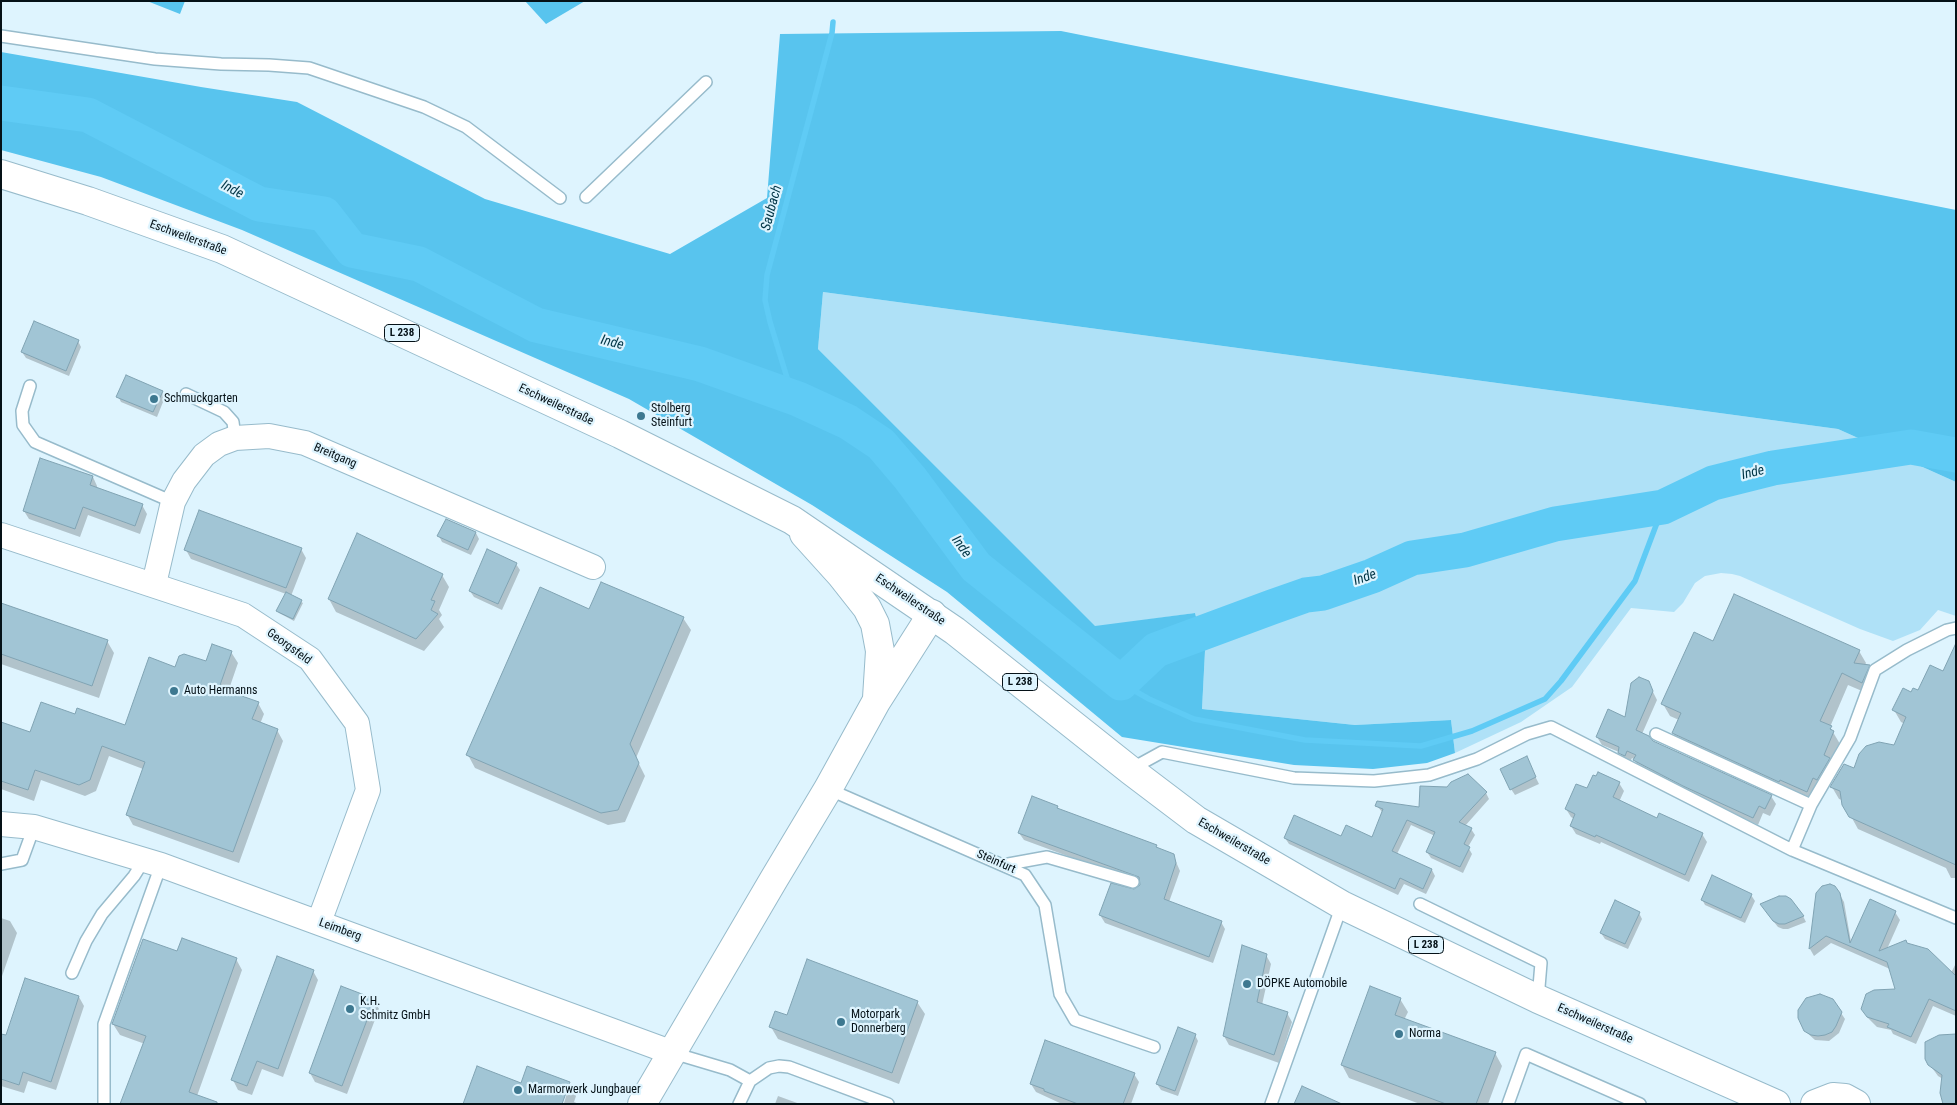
<!DOCTYPE html>
<html>
<head>
<meta charset="utf-8">
<style>
	body { margin:0 }
	#map { position:relative; width:1957px; height:1105px; overflow:hidden; background:#def4fe; font-family:"Roboto Condensed",sans-serif }
	canvas { display:block }
	.frame { position:absolute; inset:0; border:2px solid #051117; pointer-events:none }
</style>
</head>
<body>
<div id="map">
<canvas width="1957" height="1105"></canvas>
<div class="frame"></div>
</div>
<script>
const c = document.querySelector('canvas').getContext('2d');
c.lineJoin = 'round';
function paint(path, color) { c.fillStyle = color; c.fill(path, 'evenodd'); }
const shape = rows => new Path2D(rows.map(r => 'M' + r).join(''));
function strokePath(path, color, width, dash) { c.strokeStyle = color; c.lineWidth = width; c.lineCap = dash ? 'butt' : 'round'; c.setLineDash(dash || []); c.stroke(path); }
function drawText(font, color, halo, rows, align = 'center') {
  c.font = font + ' "Roboto Condensed",sans-serif'; c.lineWidth = 4.5; c.setLineDash([]); c.textBaseline = 'middle'; c.strokeStyle = halo; c.fillStyle = color; for (const [text, x, y, turn = 0] of rows) {
    c.save(); c.translate(x, y); c.rotate((+turn || 0) * Math.PI / 180); c.textAlign = isNaN(turn) ? turn : align; if (halo) c.strokeText(text, 0, 0); c.fillText(text, 0, 0); c.restore();
  }
}
const green = shape([
	[823,292,1838,429,1956,482,1956,616,1938,610,1920,630,1893,641,1860,629,1740,576,1732,574,1721,573,1705,576,1695,583,1683,603,1674,612,1631,608,1572,687,1521,722,1455,753,1451,720,1355,725,1202,709,1205,651,1195,613,1095,627,818,349]
]);
const forest = shape([
	[147,1,185,1,180,14],
	[525,1,585,1,546,24],
	[1061,31,1956,210,1956,482,1838,429,823,292,818,349,1095,626,1195,613,1205,651,1202,709,1355,725,1451,720,1455,753,1427,763,1373,769,1294,765,1122,737,947,592,812,505,629,399,242,230,101,177,1,150,1,52,201,87,297,102,485,199,670,254,767,198,780,34]
]);
const shadow = shape([
	[78,341,81,347,69,376,26,358,22,352],
	[162,392,165,397,157,417,121,402,118,396],
	[41,460,93,477,97,486,97,488,142,505,147,514,140,534,88,515,80,537,29,519,24,511],
	[476,533,479,539,471,555,442,542,439,536],
	[301,549,306,558,291,596,303,603,294,621,279,613,278,611,286,594,191,559,186,550],
	[516,564,520,570,502,610,474,597,470,591],
	[442,575,449,587,439,610,442,615,439,619,444,627,424,651,336,612,329,599],
	[590,610,683,618,691,630,636,758,645,776,625,822,608,825,475,768,468,755],
	[1,614,107,641,114,653,99,698,1,664],
	[1713,643,1859,651,1866,663,1865,665,1869,666,1876,678,1869,694,1848,685,1830,727,1840,744,1814,803,1680,745,1673,733,1679,720,1670,716,1663,704],
	[1956,648,1956,878,1951,878,1946,868,1858,829,1842,800,1839,799,1832,787,1894,746,1905,724,1901,722,1894,710,1912,693,1919,692,1943,673],
	[231,652,238,663,228,692,258,703,264,714,260,724,277,730,283,741,239,863,133,825,127,814,143,769,109,756,96,791,85,796,41,780,34,801,1,789,1,723,31,733,76,716,126,727,176,669,207,662],
	[1648,682,1657,700,1642,734,1652,742,1771,796,1776,804,1770,816,1763,813,1758,825,1639,769,1635,760,1632,758,1629,764,1624,761,1619,752,1602,745,1597,737,1626,719],
	[1529,764,1539,784,1515,795,1511,789],
	[1619,783,1624,791,1619,802,1658,819,1660,815,1702,834,1707,842,1689,882,1601,842,1600,844,1576,834,1571,826,1574,819,1571,817,1566,809,1587,790],
	[1486,793,1489,799,1465,826,1471,829,1475,835,1468,847,1472,854,1463,873,1431,858,1427,852,1435,836,1411,825,1397,854,1432,870,1435,876,1426,894,1404,884,1398,895,1289,844,1285,838,1373,839,1383,813,1377,806,1420,809],
	[1057,807,1059,810,1156,846,1158,849,1173,855,1180,871,1169,902,1221,922,1225,929,1213,963,1105,923,1100,915,1141,885,1141,883,1024,840,1019,833],
	[1817,893,1839,893,1844,902,1851,942,1895,912,1900,920,1887,949,1951,973,1956,963,1956,1016,1933,1006,1916,1044,1893,1034,1891,1030,1877,1027,1867,1017,1896,990,1890,969,1831,943,1814,956,1810,949],
	[1751,895,1755,901,1745,923,1705,905,1702,899],
	[1765,911,1803,916,1806,922,1788,929,1783,929,1778,927],
	[1639,913,1642,919,1628,949,1605,939,1601,933],
	[1,918,10,921,17,933,1,979],
	[178,953,236,959,242,970,197,1096,122,1104,145,1044,120,1035,113,1024],
	[1266,955,1271,964,1262,1005,1287,1013,1292,1022,1279,1063,1229,1045,1224,1036],
	[313,971,318,980,283,1077,262,1069,252,1095,238,1090,233,1080],
	[79,997,84,1006,56,1090,28,1081,24,1093,1,1086,1,1044,6,1037],
	[1400,999,1408,1012,1404,1020,1495,1053,1502,1066,1488,1104,1420,1104,1349,1078,1342,1065],
	[374,1000,379,1009,347,1094,315,1082,310,1073],
	[917,1002,925,1014,899,1084,778,1039,771,1027,787,1017],
	[1841,1013,1845,1019,1839,1033,1829,1041,1815,1040,1805,1031],
	[1195,1035,1198,1041,1178,1096,1161,1090,1157,1084],
	[1956,1039,1943,1079,1938,1076,1930,1065],
	[1134,1074,1139,1082,1131,1104,1062,1104,1036,1092,1031,1084],
	[569,1083,576,1096,574,1102,579,1104,464,1104,522,1084],
	[566,1090,568,1090,564,1103,561,1102],
	[778,1096,800,1104,775,1104]
]);
const stream = shape([
	[798,399,788,381,770,322,765,300,767,275,832,33,833,22],
	[1121,683,1149,699,1194,719,1305,740,1421,746,1472,731,1545,699,1561,681,1635,581,1663,507]
]);
const river = shape([
	[1,103,88,115,259,204,324,214,352,250,419,264,536,325,700,364,798,399,848,422,881,444,910,478,976,567,1121,683,1156,650,1272,607,1306,595,1323,593,1372,576,1412,558,1465,550,1555,524,1663,507,1713,483,1773,468,1911,447,1956,455]
]);
const building = shape([
	[34,321,79,340,66,371,21,352,34,321],
	[126,375,163,391,153,412,116,397,126,375],
	[40,458,93,476,90,485,143,504,135,526,83,507,75,529,23,511,40,458],
	[199,510,302,548,286,588,184,550,199,510],
	[446,519,476,532,468,550,437,536,446,519],
	[357,533,443,574,431,600,435,601,431,610,438,614,416,639,328,599,357,533],
	[487,549,517,563,498,604,469,591,487,549],
	[601,582,684,617,630,744,639,763,618,810,601,813,466,755,540,587,589,609,601,582],
	[286,592,302,600,293,619,276,611,286,592],
	[1734,594,1860,650,1854,663,1870,665,1862,683,1842,673,1820,721,1832,726,1830,729,1834,731,1824,755,1830,758,1817,780,1813,778,1807,792,1780,780,1779,782,1672,733,1681,713,1661,704,1694,632,1713,641,1734,594],
	[1,603,108,640,92,686,1,654,1,603],
	[1956,643,1956,865,1849,817,1842,805,1840,791,1830,787,1844,764,1854,768,1859,754,1866,746,1879,742,1894,745,1906,717,1892,710,1903,688,1911,692,1913,688,1918,690,1930,665,1943,671,1956,643],
	[212,644,232,651,219,688,259,702,252,719,278,729,233,852,126,815,145,762,102,746,90,780,79,785,35,770,28,790,1,781,1,722,30,732,41,702,75,714,77,708,125,725,149,657,175,667,179,656,184,654,206,661,212,644],
	[1639,677,1649,681,1653,691,1636,730,1649,736,1653,741,1772,795,1765,809,1759,806,1753,818,1683,786,1633,760,1636,755,1627,751,1625,756,1618,753,1619,747,1596,737,1608,709,1625,717,1631,683,1639,677],
	[1527,756,1536,777,1510,790,1500,769,1527,756],
	[1598,772,1620,782,1613,797,1657,818,1659,813,1703,833,1685,875,1596,835,1595,837,1570,826,1575,814,1565,809,1576,784,1587,788,1593,775,1596,776,1598,772],
	[1468,774,1487,792,1459,822,1472,828,1464,844,1470,847,1460,867,1426,852,1435,832,1407,820,1392,851,1432,869,1423,889,1400,878,1395,889,1284,838,1294,815,1341,836,1346,825,1372,837,1383,809,1375,806,1377,801,1419,807,1420,786,1447,787,1451,782,1468,774],
	[1032,796,1058,806,1057,808,1157,845,1156,847,1174,854,1176,863,1164,899,1222,921,1209,957,1099,915,1111,883,1134,889,1140,885,1139,877,1018,833,1032,796],
	[1712,875,1752,894,1741,918,1701,900,1712,875],
	[1830,884,1835,886,1840,893,1850,943,1870,899,1896,911,1879,951,1906,940,1907,943,1928,949,1956,976,1956,1011,1929,999,1911,1037,1887,1027,1889,1024,1867,1017,1861,1009,1866,994,1874,990,1895,989,1887,962,1826,936,1809,949,1816,893,1822,886,1830,884],
	[1779,896,1786,896,1791,899,1804,916,1785,924,1779,924,1773,921,1760,904,1779,896],
	[1615,900,1640,912,1625,944,1600,933,1615,900],
	[182,938,237,958,189,1092,217,1102,217,1104,120,1104,146,1036,112,1024,143,939,177,951,182,938],
	[1242,945,1267,954,1257,1002,1288,1012,1274,1055,1223,1036,1242,945],
	[277,956,314,970,278,1069,257,1061,247,1086,231,1080,277,956],
	[807,959,918,1001,892,1073,769,1027,775,1011,787,1015,807,959],
	[25,978,79,996,51,1082,23,1072,19,1085,1,1079,1,1034,6,1035,25,978],
	[341,986,375,999,342,1086,309,1073,341,986],
	[1370,986,1401,998,1395,1015,1496,1052,1476,1104,1446,1104,1341,1065,1370,986],
	[1820,994,1833,999,1842,1012,1836,1026,1832,1032,1825,1035,1818,1036,1811,1035,1804,1031,1798,1018,1798,1010,1806,998,1820,994],
	[1178,1027,1196,1034,1175,1091,1156,1084,1178,1027],
	[1956,1034,1956,1104,1943,1104,1940,1093,1942,1075,1928,1065,1925,1059,1925,1042,1939,1035,1956,1034],
	[1045,1040,1135,1073,1123,1104,1078,1104,1044,1091,1044,1089,1030,1084,1045,1040],
	[477,1066,521,1083,527,1066,570,1082,562,1104,463,1104,477,1066],
	[1302,1086,1342,1104,1294,1104,1302,1086]
]);
const lane = shape([
	[1,36,155,59,221,64,269,65,309,68,424,107,466,127,560,198],
	[586,197,706,82],
	[30,386,22,411,23,425,35,442,173,502],
	[186,394,224,412,233,422,235,438],
	[1656,734,1811,805],
	[1131,769,1162,752,1294,778,1374,781,1429,775,1477,759,1527,734,1551,727,1792,850,1811,805,1850,738,1875,670,1907,650,1947,630,1956,628],
	[828,789,1025,875,1045,905,1060,994,1075,1020,1154,1047],
	[1792,850,1956,918],
	[1,864,22,860,34,827],
	[1003,865,1047,857,1133,882],
	[1420,904,1541,963,1538,999],
	[72,973,86,941,102,914,134,876,144,860],
	[673,1053,730,1070,750,1081,739,1104],
	[750,1081,769,1068,779,1066,789,1067,888,1104],
	[104,1104,104,1024,161,865],
	[1271,1104,1342,905],
	[1508,1104,1526,1054,1640,1104]
]);
const street = shape([
	[1,535,243,615,310,659,357,723,368,790,319,922],
	[154,584,173,502,184,481,204,455,219,444,235,438,269,436,305,443,593,567],
	[1,824,34,827,161,865,673,1053]
]);
const secondary = shape([
	[804,534,841,575,867,608,875,624,880,651,877,698],
	[642,1104,774,879,828,789,876,702,932,614]
]);
const primary = shape([
	[1,174,88,201,222,249,620,434,792,520,955,631,1130,770,1196,820,1342,905,1538,999,1776,1104],
	[1815,1104,1833,1097,1845,1098,1856,1104]
]);
const markers = [
	[154,399,5,"#3d7890"],
	[641,416,5,"#3d7890"],
	[174,691,5,"#3d7890"],
	[1247,984,5,"#3d7890"],
	[350,1009,5,"#3d7890"],
	[841,1022,5,"#3d7890"],
	[1399,1034,5,"#3d7890"],
	[518,1090,5,"#3d7890"]
];
const shields = [
	[402,333,35],
	[1020,682,35],
	[1426,945,35]
];
const shieldNames = [
	["L 238",402,333],
	["L 238",1020,682],
	["L 238",1426,945]
];
const streetNames = [
	["Eschweilerstraße",188,238,20],
	["Eschweilerstraße",556,405,25],
	["Breitgang",335,456,23],
	["Eschweilerstraße",910,600,34],
	["Georgsfeld",289,647,36],
	["Eschweilerstraße",1234,842,30],
	["Steinfurt",996,862,24],
	["Leimberg",340,930,20],
	["Eschweilerstraße",1595,1024,24]
];
const poiNames = [
	["Schmuckgarten",164,399],
	["Stolberg",651,409],
	["Steinfurt",651,423],
	["Auto Hermanns",184,691],
	["DÖPKE Automobile",1257,984],
	["K.H.",360,1002],
	["Schmitz GmbH",360,1016],
	["Motorpark",851,1015],
	["Donnerberg",851,1029],
	["Norma",1409,1034],
	["Marmorwerk Jungbauer",528,1090]
];
const waterNames = [
	["Inde",232,190,28],
	["Saubach",772,208,-75],
	["Inde",612,343,14],
	["Inde",1753,473,-14],
	["Inde",961,547,54],
	["Inde",1365,578,-19]
];
paint(green, '#afe1f7');
paint(forest, '#58c4ee');
paint(shadow, '#0003');
strokePath(stream, '#5fcbf5', 5.5);
strokePath(river, '#5fcbf5', 35);
paint(building, '#a1c5d5');
strokePath(building, '#80a3b3', 1);
strokePath(lane, '#97bbcb', 14);
strokePath(street, '#97bbcb', 26);
strokePath(secondary, '#97bbcb', 30);
strokePath(primary, '#97bbcb', 30);
strokePath(lane, '#fff', 11);
strokePath(street, '#fff', 24);
strokePath(secondary, '#fff', 28);
strokePath(primary, '#fff', 28);
for (const [x, y, r, color] of markers) { const dot = new Path2D(); dot.arc(x, y, r, 0, 2 * Math.PI); c.fillStyle = color; c.fill(dot); strokePath(dot, '#def4fe', 2); }
for (const [x, y, w] of shields) { const box = new Path2D(); box.roundRect(x - w / 2, y - 8.5, w, 17, 4); c.fillStyle = '#def4fe'; c.fill(box); strokePath(box, '#051117', 1); }
drawText('bold 11px', '#051117', null, shieldNames);
drawText('12px', '#051117', '#def4fe', streetNames);
drawText('12px', '#051117', '#def4fe', poiNames, 'left');
drawText('italic 14px', '#003445', '#def4fe', waterNames);
</script>
</body>
</html>
